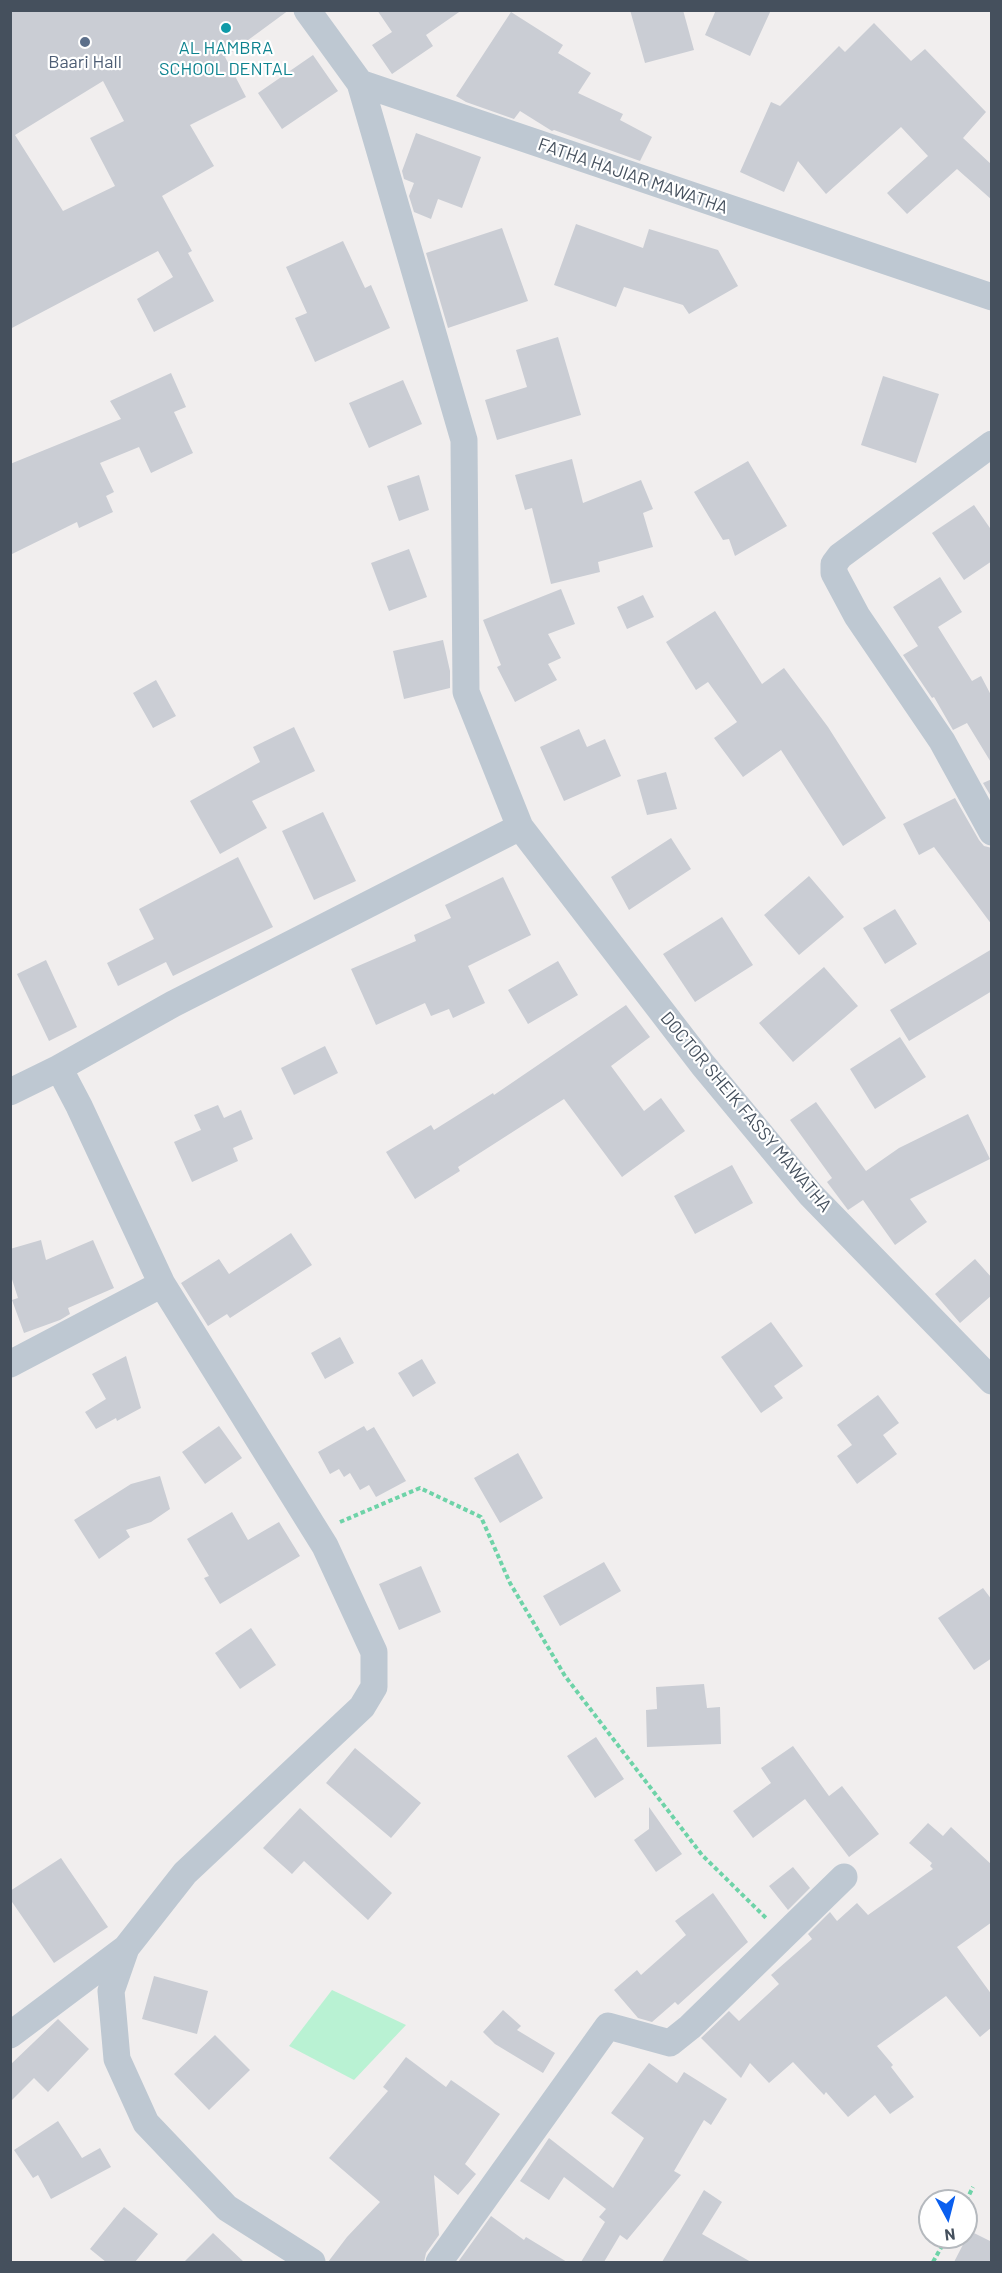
<!DOCTYPE html>
<html>
<head>
<meta charset="utf-8">
<style>
	body { margin:0 }
	#map { position:relative; width:1002px; height:2273px; overflow:hidden; background:#f1eeee; font-family:Barlow,sans-serif }
	canvas { display:block }
	.frame { position:absolute; inset:0; border:12px solid #45505d; pointer-events:none }
	.north { position:absolute; left:918px; top:2189px; width:60px; height:60px; box-sizing:border-box; background:#fff; border:2px solid #b5b9be; border-radius:50%; rotate:173deg; font-size:16px; font-weight:700; line-height:24px; text-align:center; color:#45505d }
	.north::after { content:''; display:block; margin:auto; width:21px; height:27px; background:#0a5fef; clip-path:polygon(50% 0,100% 100%,50% 72%,0 100%) }
</style>
</head>
<body>
<div id="map">
<canvas width="1002" height="2273"></canvas>
<div class="frame"></div>
<div class="north">N</div>
</div>
<script>
const c = document.querySelector('canvas').getContext('2d');
c.lineJoin = 'round';
function paint(path, color) { c.fillStyle = color; c.fill(path, 'evenodd'); }
const shape = rows => new Path2D(rows.map(r => 'M' + r).join(''));
function strokePath(path, color, width, dash) { c.strokeStyle = color; c.lineWidth = width; c.lineCap = dash ? 'butt' : 'round'; c.setLineDash(dash || []); c.stroke(path); }
function drawText(font, color, halo, rows, align = 'center') {
  c.font = font + ' Barlow,sans-serif'; c.lineWidth = 4.5; c.setLineDash([]); c.textBaseline = 'middle'; c.strokeStyle = halo; c.fillStyle = color; for (const [text, x, y, turn = 0] of rows) {
    c.save(); c.translate(x, y); c.rotate((+turn || 0) * Math.PI / 180); c.textAlign = isNaN(turn) ? turn : align; if (halo) c.strokeText(text, 0, 0); c.fillText(text, 0, 0); c.restore();
  }
}
const green = shape([
	[332,1990,406,2025,354,2080,289,2046]
]);
const building = shape([
	[10,10,289,10,225,57,246,97,190,125,214,166,162,196,192,251,188,253,214,301,154,332,137,299,173,277,158,251,10,329],
	[103,81,124,121,90,138,115,186,63,211,15,135],
	[377,10,462,10,426,35,433,46,392,74,372,45,392,32],
	[630,10,683,10,694,50,645,63],
	[716,10,771,10,750,56,705,35],
	[511,12,563,45,558,53,591,73,578,93,623,114,620,120,652,137,640,161,554,130,552,131,520,111,514,119,466,102,456,96],
	[874,23,911,61,925,49,986,112,963,138,992,165,992,200,957,169,907,214,887,193,928,156,901,127,826,194,798,161,784,192,740,172,771,102,780,106,839,46,845,52],
	[313,55,338,91,282,129,258,93],
	[416,133,481,157,462,208,438,199,431,219,414,212,409,196,414,183,404,179,402,171],
	[576,224,643,248,649,229,718,250,738,286,689,314,683,305,624,287,616,307,554,285],
	[502,228,528,301,448,328,426,253],
	[343,241,365,288,371,285,390,328,315,362,295,318,307,313,286,267],
	[558,337,581,415,497,440,485,400,527,387,516,350],
	[171,373,186,407,174,412,193,453,151,473,139,447,100,463,114,492,106,496,113,512,79,528,77,522,10,555,10,464,121,419,110,401],
	[883,376,939,394,916,463,861,445],
	[403,380,422,424,369,448,349,403],
	[572,459,583,503,641,480,653,509,643,513,653,547,598,562,600,572,551,584,532,508,525,510,515,475],
	[748,461,787,526,735,556,729,539,723,540,694,492],
	[419,475,429,510,399,521,387,486],
	[974,505,992,531,992,561,964,580,932,533],
	[409,549,427,597,389,611,371,563],
	[940,577,962,612,938,627,972,681,981,676,992,697,992,764,967,723,953,730,934,697,932,698,903,655,918,646,893,607],
	[561,589,575,624,548,634,561,658,548,664,557,680,515,702,497,667,501,665,483,620],
	[643,595,654,617,627,629,617,607],
	[715,611,762,684,784,668,828,727,886,818,843,846,781,750,743,777,714,738,737,722,708,682,696,690,666,642],
	[443,640,450,671,450,688,404,699,393,651],
	[156,680,176,716,153,728,133,693],
	[294,727,315,771,252,801,267,828,220,854,190,801,260,762,253,747],
	[579,729,587,747,605,739,621,776,564,801,540,747],
	[666,772,677,809,647,815,637,780],
	[992,779,992,798,983,783],
	[955,798,979,840,984,846,992,848,992,925,934,847,919,855,903,824],
	[323,812,356,881,314,900,282,831],
	[671,838,691,869,629,910,611,877],
	[238,857,273,927,173,976,166,962,118,986,107,963,154,939,139,909],
	[809,876,844,917,799,955,764,915],
	[503,877,531,935,468,966,485,1003,453,1018,449,1009,431,1016,425,1003,376,1025,351,969,416,941,414,935,451,918,445,905],
	[895,909,917,944,885,964,863,928],
	[722,917,753,965,695,1002,663,954],
	[992,949,992,991,909,1041,890,1010],
	[46,960,77,1027,49,1041,17,974],
	[558,961,578,995,528,1024,508,990],
	[824,967,858,1006,793,1062,759,1023],
	[626,1005,650,1037,611,1066,644,1111,661,1098,685,1131,622,1177,564,1099,458,1167,460,1171,415,1199,386,1152,431,1125,434,1130,493,1093,494,1095],
	[900,1037,926,1077,875,1109,850,1069],
	[325,1046,338,1073,294,1095,281,1068],
	[816,1102,866,1171,899,1148,968,1114,990,1159,910,1199,927,1222,895,1245,863,1200,848,1210,827,1182,832,1178,790,1120],
	[218,1105,224,1118,241,1110,253,1139,233,1148,238,1161,192,1182,174,1142,201,1130,194,1115],
	[732,1165,753,1203,695,1234,674,1196],
	[291,1233,312,1265,230,1318,227,1314,208,1326,181,1283,219,1259,229,1274],
	[41,1240,46,1260,93,1240,114,1288,68,1308,70,1314,60,1320,24,1333,12,1300,18,1298,10,1273,10,1249],
	[975,1259,992,1278,992,1295,960,1323,935,1294],
	[771,1322,803,1366,774,1386,783,1398,761,1413,721,1357],
	[340,1337,354,1363,325,1379,311,1353],
	[126,1356,141,1408,117,1421,116,1418,96,1429,85,1412,106,1399,92,1374],
	[422,1359,436,1383,413,1397,398,1373],
	[878,1395,899,1423,883,1435,897,1454,857,1484,837,1456,852,1445,837,1425],
	[219,1426,242,1458,205,1484,182,1452],
	[364,1426,367,1431,374,1427,406,1481,376,1497,369,1485,360,1490,350,1473,344,1477,339,1469,330,1474,318,1452],
	[518,1453,543,1498,500,1523,474,1478],
	[160,1476,170,1509,151,1522,126,1530,130,1537,99,1559,74,1520,131,1484],
	[232,1512,248,1540,279,1522,300,1556,220,1604,204,1578,209,1576,187,1539],
	[604,1562,621,1591,560,1626,543,1596],
	[421,1566,441,1612,399,1630,379,1584],
	[983,1588,992,1600,992,1658,974,1670,938,1618],
	[251,1628,276,1665,240,1689,215,1653],
	[704,1684,707,1708,720,1707,721,1744,647,1747,646,1710,657,1709,656,1687],
	[596,1737,624,1779,595,1798,567,1756],
	[793,1746,829,1796,842,1786,879,1834,849,1857,805,1799,753,1838,733,1811,771,1783,761,1768],
	[355,1748,421,1803,391,1838,326,1783],
	[649,1807,682,1854,656,1872,634,1840,649,1829],
	[300,1808,392,1893,368,1920,304,1861,292,1874,263,1848],
	[928,1823,943,1836,951,1827,992,1865,992,1922,957,1947,992,1995,992,2027,980,2037,946,1996,877,2046,893,2065,891,2067,914,2097,890,2114,875,2095,848,2117,826,2092,824,2095,793,2062,769,2083,750,2063,741,2078,701,2038,729,2011,739,2021,779,1984,771,1975,812,1939,808,1934,830,1912,837,1921,857,1903,868,1915,933,1869,930,1866,932,1863,909,1843],
	[61,1858,108,1927,54,1963,10,1899,10,1891],
	[793,1867,810,1888,788,1910,769,1886],
	[713,1893,748,1942,678,2005,675,2002,652,2022,638,2018,614,1990,637,1970,641,1975,686,1935,675,1921],
	[154,1976,208,1991,197,2034,142,2019],
	[503,2010,521,2026,517,2030,555,2053,543,2073,495,2044,483,2032],
	[58,2019,89,2049,48,2092,34,2078,10,2102,10,2065],
	[215,2035,250,2070,209,2110,174,2074],
	[406,2057,446,2087,451,2080,500,2114,465,2164,476,2174,458,2195,434,2175,439,2235,426,2253,424,2262,328,2262,347,2237,380,2202,329,2158,388,2091,383,2087],
	[649,2063,677,2083,684,2072,727,2099,711,2125,704,2120,674,2171,681,2175,627,2240,620,2235,604,2262,581,2262,605,2222,599,2217,606,2209,564,2177,549,2200,520,2181,549,2138,613,2188,644,2138,611,2113],
	[58,2121,82,2158,100,2148,111,2167,51,2199,38,2175,33,2178,14,2150],
	[704,2190,722,2202,702,2234,751,2262,662,2262],
	[124,2207,158,2234,135,2262,106,2262,90,2249],
	[491,2216,524,2240,526,2237,567,2262,458,2262],
	[970,2231,992,2242,992,2262,954,2262],
	[213,2233,244,2262,184,2262]
]);
const path = shape([
	[340,1522,420,1488,481,1517,510,1583,565,1676,702,1855,766,1918],
	[966,2201,973,2187],
	[933,2262,947,2237]
]);
const minor = shape([
	[307,10,360,83,992,297],
	[360,83,464,440,466,692,520,827,703,1065,811,1195,992,1381],
	[992,444,840,556,834,564,834,573,857,616,942,741,992,832],
	[10,1092,59,1068],
	[10,1364,162,1284],
	[10,2035,126,1948],
	[312,2262,227,2208,146,2123,117,2059,111,1991,126,1948,185,1873,362,1707,374,1687,374,1652,325,1546,162,1284,79,1106,59,1068,173,1004,520,827],
	[439,2262,608,2026,670,2043,690,2027,844,1877]
]);
const markers = [
	[226,28,6,"#0f9aa8"],
	[85,42,6,"#5c6f8a"]
];
const cultureNames = [
	["AL HAMBRA",226,48],
	["SCHOOL DENTAL",226,69]
];
const serviceNames = [
	["Baari Hall",85,62]
];
const streetNames = [
	["FATHA HAJIAR MAWATHA",633,176,19],
	["DOCTOR SHEIK FASSY MAWATHA",746,1112,50]
];
paint(green, '#b9f2d3');
paint(building, '#cacdd4');
strokePath(path, '#6ed3a8', 4, [4.5, 3]);
strokePath(minor, '#bec8d2', 27);
for (const [x, y, r, color] of markers) { const dot = new Path2D(); dot.arc(x, y, r, 0, 2 * Math.PI); c.fillStyle = color; c.fill(dot); strokePath(dot, '#fff', 2); }
drawText('18px', '#0d838f', '#fff', cultureNames);
drawText('18px', '#4e5e75', '#fff', serviceNames);
drawText('18px', '#45505d', '#fff', streetNames);
</script>
</body>
</html>
